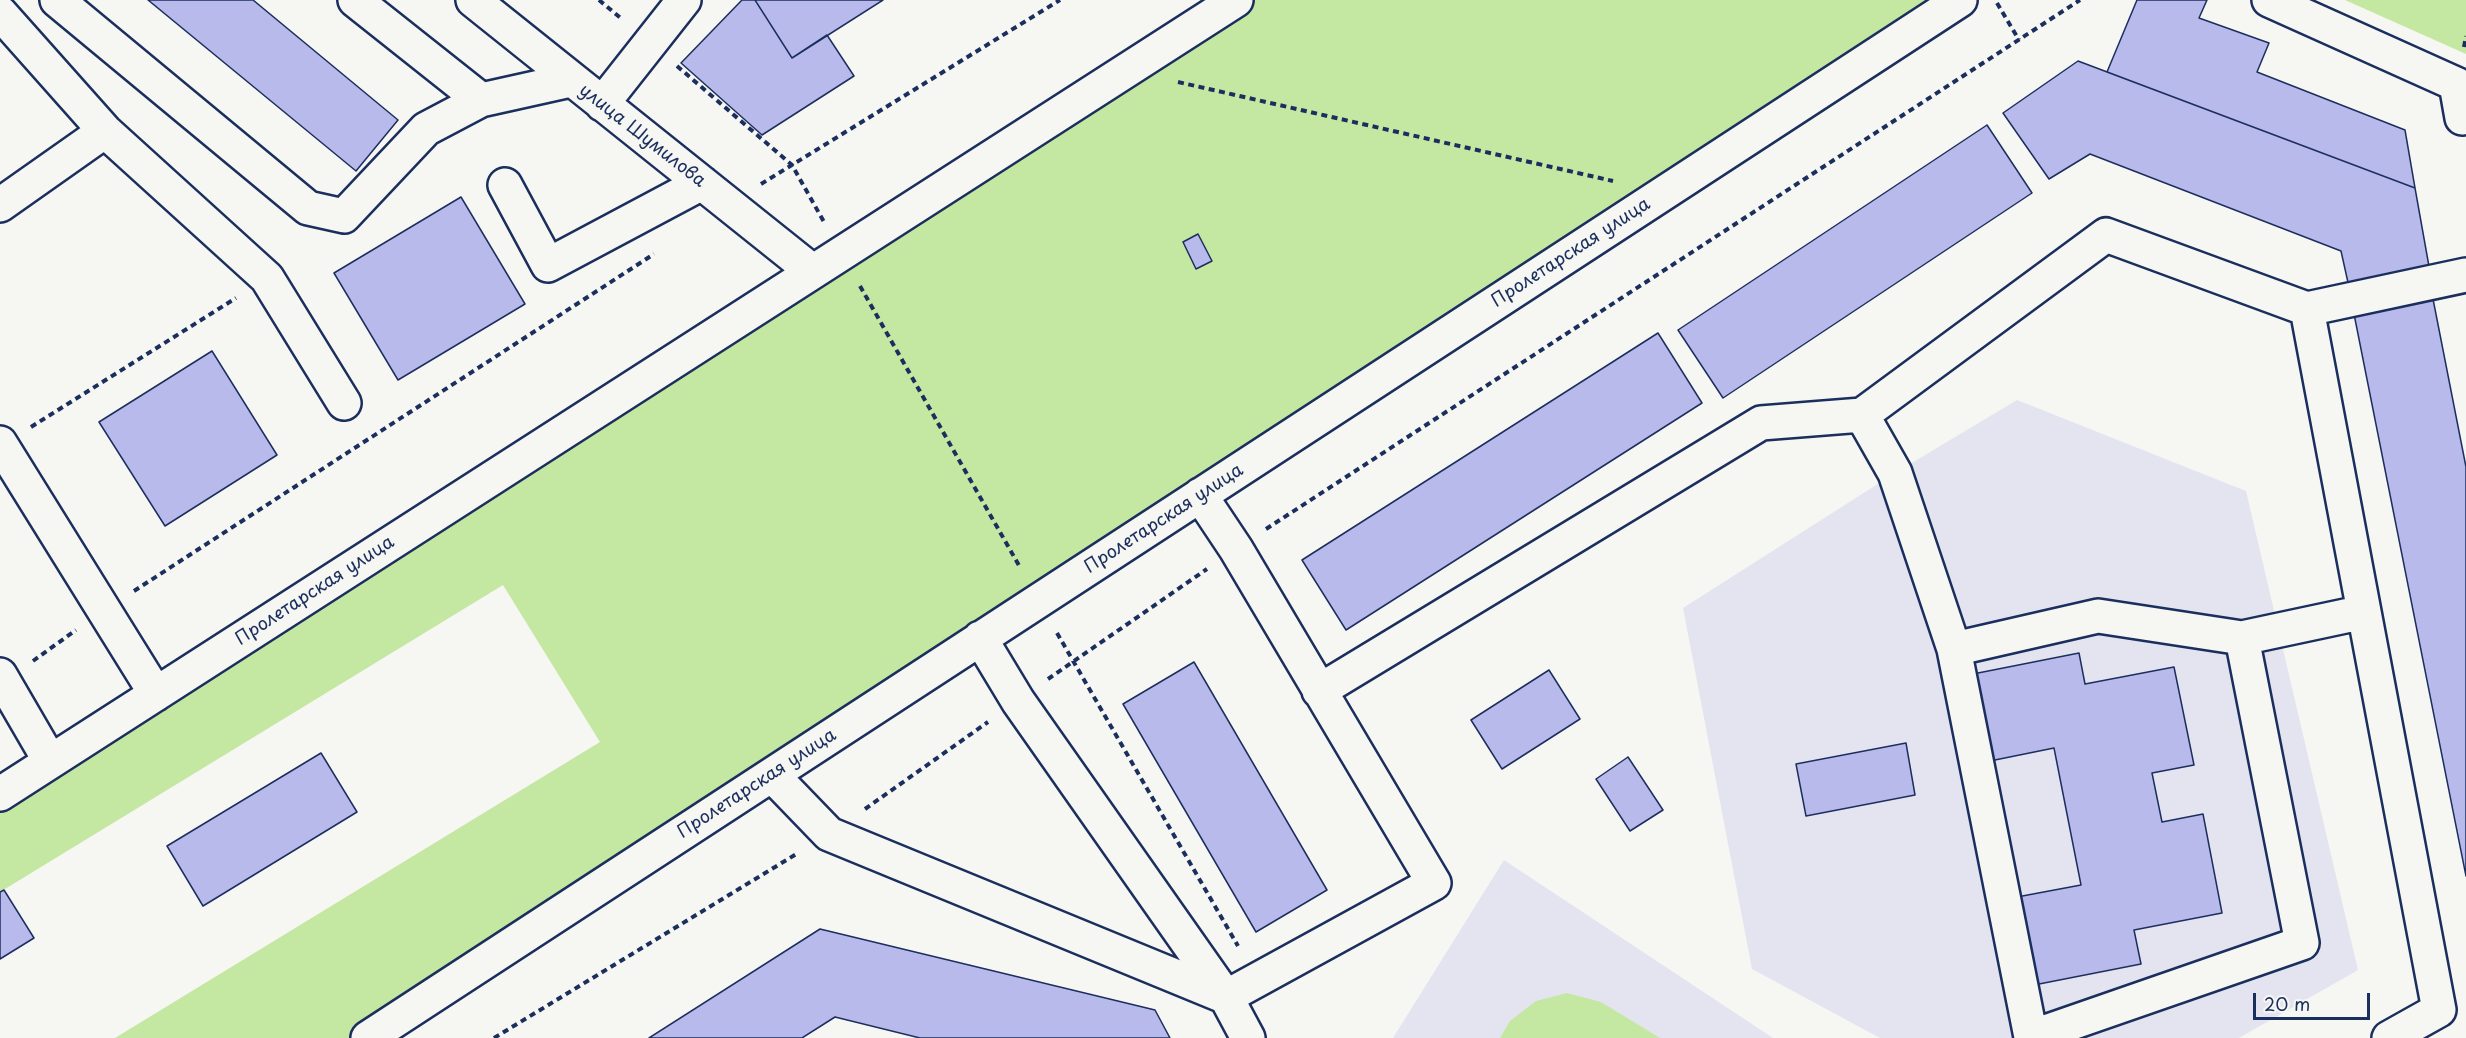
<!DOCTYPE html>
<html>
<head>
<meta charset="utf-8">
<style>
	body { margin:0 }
	#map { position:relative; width:2466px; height:1038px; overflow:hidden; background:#f6f6f2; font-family:"Playpen Sans",sans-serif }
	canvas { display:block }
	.scale { position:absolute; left:2253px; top:993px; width:117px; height:27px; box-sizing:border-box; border:3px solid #1b2f5e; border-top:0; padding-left:8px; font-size:18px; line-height:21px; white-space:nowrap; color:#1b2f5e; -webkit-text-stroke:4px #f6f6f2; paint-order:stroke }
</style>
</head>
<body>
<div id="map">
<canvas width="2466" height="1038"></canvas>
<div class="scale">20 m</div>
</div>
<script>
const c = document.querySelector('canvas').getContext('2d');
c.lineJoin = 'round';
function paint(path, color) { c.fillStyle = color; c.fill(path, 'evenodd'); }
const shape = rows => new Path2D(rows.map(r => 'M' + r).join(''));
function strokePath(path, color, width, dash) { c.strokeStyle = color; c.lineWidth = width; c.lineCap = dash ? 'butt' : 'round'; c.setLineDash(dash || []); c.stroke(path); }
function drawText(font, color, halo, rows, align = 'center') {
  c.font = font + ' "Playpen Sans",sans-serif'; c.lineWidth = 4.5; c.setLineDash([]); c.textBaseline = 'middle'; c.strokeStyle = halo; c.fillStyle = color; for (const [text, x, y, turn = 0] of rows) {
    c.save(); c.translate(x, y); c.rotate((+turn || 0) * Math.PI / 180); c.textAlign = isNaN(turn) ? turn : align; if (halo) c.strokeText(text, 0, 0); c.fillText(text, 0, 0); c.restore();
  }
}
const built = shape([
	[2017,400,2246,491,2358,970,2239,1038,1880,1038,1752,969,1683,608,1895,473],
	[1504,860,1773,1038,1393,1038]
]);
const green = shape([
	[1241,0,1943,0,368,1038,115,1038,600,742,503,585,0,892,0,805],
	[2345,0,2466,0,2466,54],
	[1567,993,1601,1002,1660,1038,1500,1038,1510,1021,1536,1001]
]);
const building = shape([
	[148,0,253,0,398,120,356,171,148,0],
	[742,0,755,0,792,58,827,35,854,76,762,135,681,63,742,0],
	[755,0,883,0,792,58,755,0],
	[2137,0,2207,0,2199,18,2269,43,2257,72,2405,130,2415,188,2107,72,2137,0],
	[2078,61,2415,188,2430,272,2349,287,2341,251,2090,154,2049,179,2003,113,2078,61],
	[1987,125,2032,193,1723,398,1678,330,1987,125],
	[461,197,525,304,398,380,334,273,461,197],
	[1198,234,1212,261,1196,269,1183,242,1198,234],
	[2433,299,2466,467,2466,876,2354,314,2433,299],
	[1658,333,1702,403,1346,630,1302,560,1658,333],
	[212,351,277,455,165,526,99,422,212,351],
	[2079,653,2085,684,2174,667,2194,765,2152,773,2162,822,2203,814,2222,913,2134,930,2141,964,2034,985,2017,897,2081,885,2054,748,1990,761,1973,674,2079,653],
	[1194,662,1327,890,1256,932,1123,704,1194,662],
	[1549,670,1580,719,1502,769,1471,720,1549,670],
	[1906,743,1915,795,1806,816,1796,764,1906,743],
	[321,753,357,812,203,906,167,846,321,753],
	[1628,757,1663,810,1630,831,1596,779,1628,757],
	[4,890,34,938,0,959,0,892,4,890],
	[820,929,1155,1010,1170,1038,920,1038,835,1017,802,1038,649,1038,820,929]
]);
const path = shape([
	[599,0,623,20],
	[1997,3,2019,40],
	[2464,47,2466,36],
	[677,66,792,165,824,222],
	[1178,82,1613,181],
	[761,184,1060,0],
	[860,286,1021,569],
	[31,427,236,298],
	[1266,529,2080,0],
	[134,591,654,254],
	[1057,633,1238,946],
	[33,661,76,630],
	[1048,679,1207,569],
	[865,809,988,722],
	[494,1038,798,853]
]);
const minor = shape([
	[57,0,308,208,344,216,426,129,481,100],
	[355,0,481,100,571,80],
	[473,0,812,271],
	[2269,0,2456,84,2462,118,2466,117],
	[0,13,105,131,267,278,344,403],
	[602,104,684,0],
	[505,185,548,265,702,183],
	[0,205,105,131],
	[2307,309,2466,275],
	[1862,415,1895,473,1954,649,2098,616,2242,638,2364,612],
	[0,443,156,694],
	[1200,495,1236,549,1434,883,1226,997,1248,1038],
	[980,638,1018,701,1226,997],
	[1954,649,2031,1037,2302,943,2242,638],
	[0,675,50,761],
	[1319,691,1761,423,1862,415,2106,235,2307,309,2439,1010,2389,1038],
	[772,775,829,834,1226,997],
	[0,794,1236,0],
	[368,1038,1960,0]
]);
const streetNames = [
	["улица Шумилова",642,136,38],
	["Пролетарская улица",1571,253,-33],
	["Пролетарская улица",1164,519,-33],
	["Пролетарская улица",315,591,-33],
	["Пролетарская улица",757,784,-33]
];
paint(built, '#e4e4f0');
paint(green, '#c4e7a1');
paint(building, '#b9baec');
strokePath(building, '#1b2f5e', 1.5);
strokePath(minor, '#1b2f5e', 38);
strokePath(path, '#1b2f5e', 4, [6, 4.5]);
strokePath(minor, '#f6f6f2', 33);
drawText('18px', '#1b2f5e', '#f6f6f2', streetNames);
</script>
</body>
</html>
